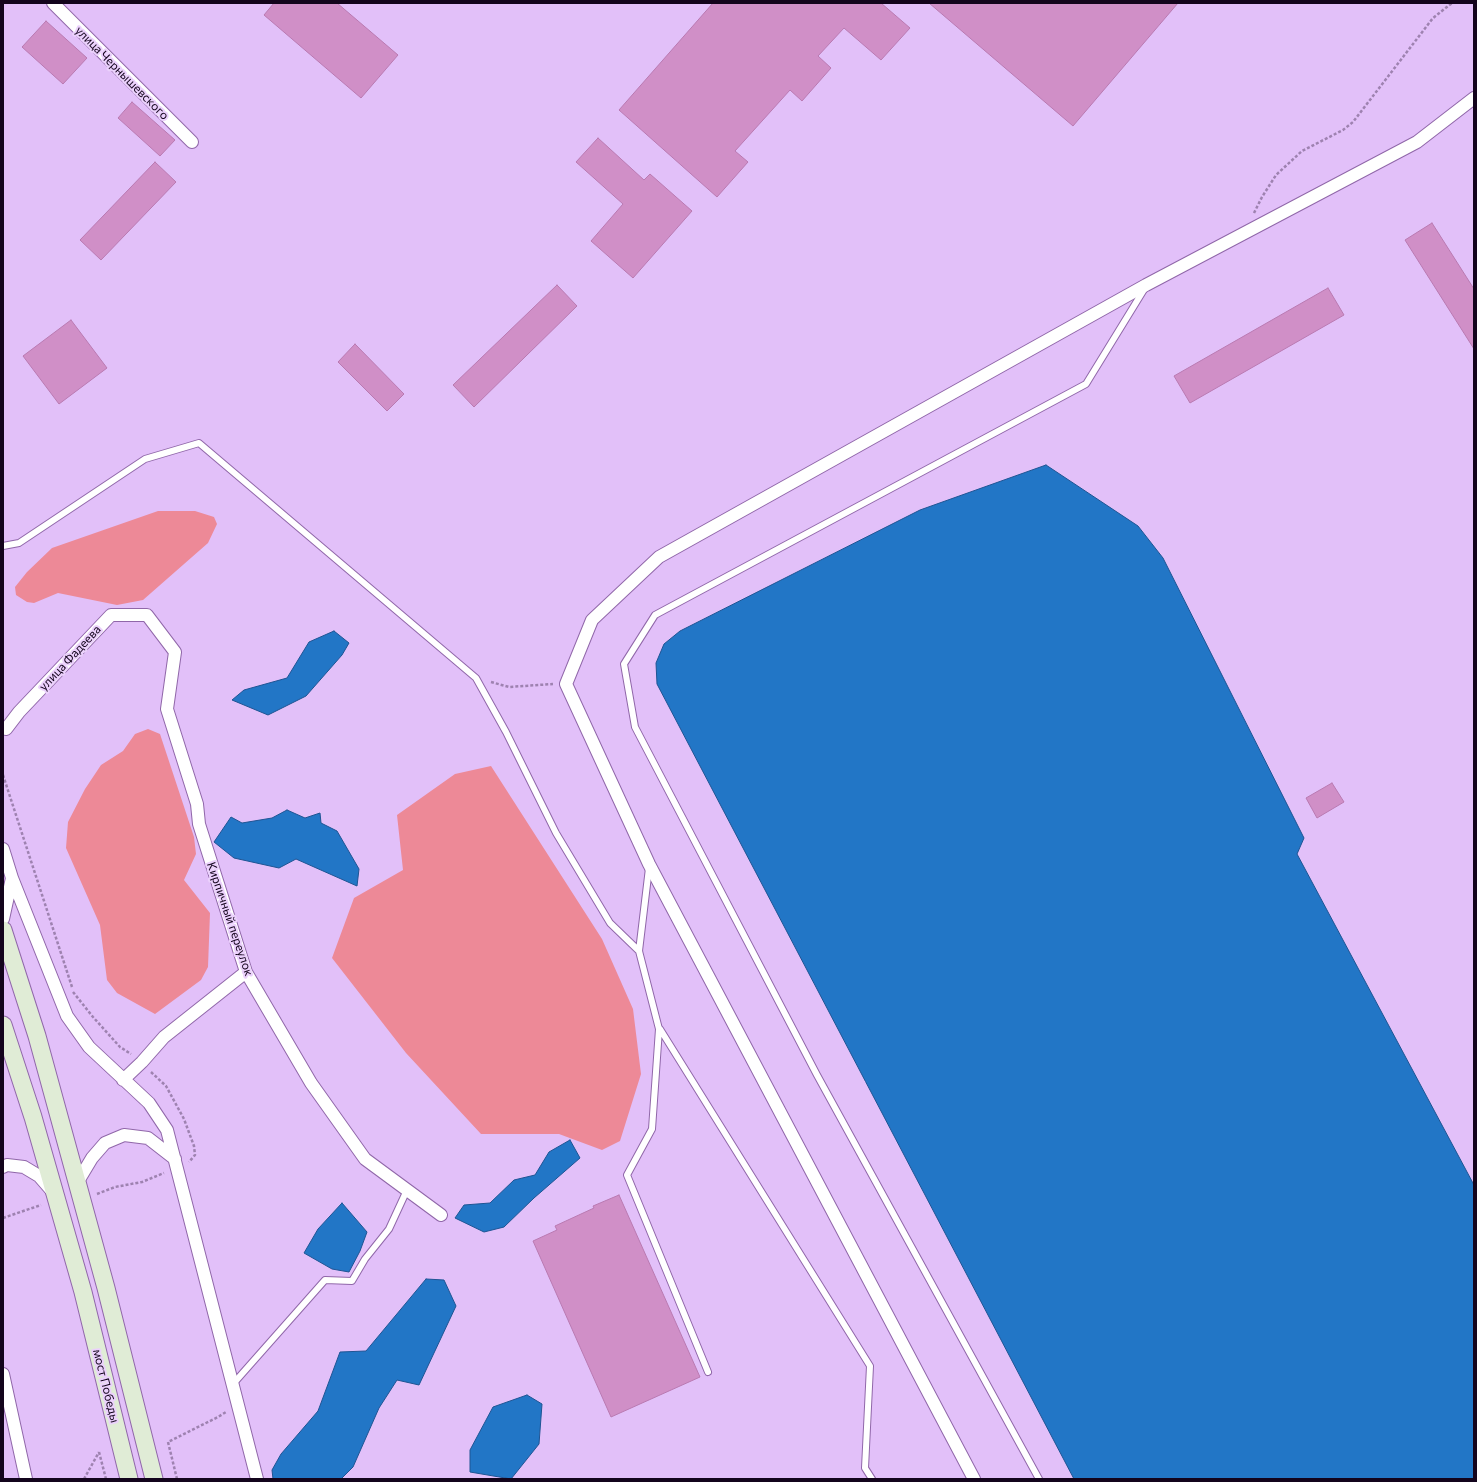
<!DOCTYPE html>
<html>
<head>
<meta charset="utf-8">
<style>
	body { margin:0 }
	#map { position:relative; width:1477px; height:1482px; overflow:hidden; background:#e2c0f9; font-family:Commissioner,sans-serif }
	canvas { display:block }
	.frame { position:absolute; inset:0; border:4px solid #13041c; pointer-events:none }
</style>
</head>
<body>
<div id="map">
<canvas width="1477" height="1482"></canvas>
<div class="frame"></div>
</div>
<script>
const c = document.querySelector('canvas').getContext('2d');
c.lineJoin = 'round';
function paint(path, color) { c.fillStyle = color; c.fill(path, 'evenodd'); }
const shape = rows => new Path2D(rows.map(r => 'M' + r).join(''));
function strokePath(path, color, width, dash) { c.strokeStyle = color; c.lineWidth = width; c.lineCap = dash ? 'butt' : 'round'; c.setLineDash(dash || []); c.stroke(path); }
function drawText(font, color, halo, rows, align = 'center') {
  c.font = font + ' Commissioner,sans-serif'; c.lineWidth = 4; c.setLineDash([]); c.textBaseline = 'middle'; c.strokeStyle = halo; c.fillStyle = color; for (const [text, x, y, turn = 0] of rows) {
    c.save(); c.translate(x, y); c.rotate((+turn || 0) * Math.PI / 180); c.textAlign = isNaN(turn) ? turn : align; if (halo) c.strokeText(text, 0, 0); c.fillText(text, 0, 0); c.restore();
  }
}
const green = shape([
	[158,511,195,511,214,517,217,524,208,543,143,600,117,605,58,593,34,603,27,602,16,595,15,587,27,572,52,548],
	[148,729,160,734,194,837,196,854,184,880,210,913,208,967,201,980,155,1014,117,993,107,980,100,925,66,848,68,822,85,789,101,765,123,751,135,734],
	[491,766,602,939,633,1009,641,1074,620,1141,602,1150,559,1134,481,1134,406,1053,332,958,354,898,403,870,397,815,455,774]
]);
const water = shape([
	[1046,465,1138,526,1163,558,1304,838,1297,854,1474,1185,1474,1479,1074,1479,657,684,656,663,664,644,680,631,920,510,1046,465],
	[334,631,349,643,342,655,306,696,268,715,232,700,244,690,287,678,309,642,334,631],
	[287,810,305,818,320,813,321,823,337,831,359,869,357,886,296,859,279,868,234,858,214,842,231,817,242,823,272,818,287,810],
	[570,1140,580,1158,534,1198,504,1227,484,1232,455,1218,464,1205,490,1203,514,1180,535,1175,549,1152,570,1140],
	[342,1203,367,1232,360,1251,349,1272,332,1269,304,1253,318,1229,342,1203],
	[426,1279,444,1280,456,1306,419,1385,397,1380,379,1408,353,1467,341,1479,273,1479,272,1470,281,1454,318,1411,340,1352,366,1351,426,1279],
	[527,1395,542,1404,539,1444,511,1479,470,1472,470,1450,493,1407,527,1395]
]);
const building = shape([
	[274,3,337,3,398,55,361,98,264,15,274,3],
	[713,3,881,3,910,28,881,60,844,28,818,56,831,68,802,101,790,90,735,151,748,162,717,197,619,110,713,3],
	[929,3,1178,3,1073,126,929,3],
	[46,21,87,58,63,84,22,47,46,21],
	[132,102,175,140,160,156,118,118,132,102],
	[598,138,644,180,650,174,692,211,633,278,591,241,623,204,576,162,598,138],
	[155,162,176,182,101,260,80,240,155,162],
	[1432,223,1474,289,1474,349,1405,240,1432,223],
	[557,285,577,306,474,407,453,385,557,285],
	[1328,288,1344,315,1190,403,1174,376,1328,288],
	[71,320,107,368,59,404,23,356,71,320],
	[355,344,404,394,387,411,338,362,355,344],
	[1332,783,1344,802,1317,818,1306,798,1332,783],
	[619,1195,700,1377,611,1417,533,1241,557,1230,555,1226,594,1208,593,1206,619,1195]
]);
const path = shape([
	[1254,213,1262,197,1276,175,1302,151,1343,130,1353,122,1433,18,1452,3],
	[491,682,509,687,553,684],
	[3,775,72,987],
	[73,992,93,1017,120,1047,131,1054],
	[151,1072,166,1086,184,1119,194,1146,195,1155,189,1162],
	[97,1194,115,1187,142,1182,164,1173],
	[3,1218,41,1205],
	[99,1452,106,1479],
	[84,1479,99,1452],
	[177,1479,168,1442,218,1417,226,1412]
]);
const service = shape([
	[3,546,19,543,145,459,199,443,476,678,506,732,556,833,610,923,639,951],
	[649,868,639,951,659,1029,652,1129,627,1175,708,1372],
	[660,1029,870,1366,865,1468,872,1479],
	[233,1384,325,1280,352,1281,365,1259,389,1229,407,1190],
	[1039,1479,817,1075,635,727,624,664,655,615,1086,384,1145,288]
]);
const minor = shape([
	[53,3,192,142],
	[6,729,19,712,111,615,147,615,175,652,167,709,197,804,199,824,246,972,311,1083,365,1159,441,1215],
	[3,849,12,878,67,1016,89,1047,149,1103,167,1130,257,1479],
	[3,919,12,878],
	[123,1080,142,1062,164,1037,246,972],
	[3,1167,7,1165,24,1167,39,1176,52,1191],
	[77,1183,92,1158,105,1143,124,1135,148,1138,175,1159],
	[3,1374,26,1479],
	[974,1479,649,864,566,684,592,620,659,557,1146,285,1417,142,1474,98]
]);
const secondary = shape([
	[3,930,37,1036,106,1288,154,1479],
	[3,1025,33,1117,83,1292,129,1479]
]);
const streetNames = [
	["улица Чернышевского",122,73,45],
	["улица Фадеева",70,658,-47],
	["Кирпичный переулок",230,919,71],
	["мост Победы",106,1386,76]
];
paint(green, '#ed8997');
paint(water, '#2276c6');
strokePath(water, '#1e5493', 1);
paint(building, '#d08fc7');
strokePath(building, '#b979b1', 1);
strokePath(service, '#9067a9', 8);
strokePath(minor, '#9067a9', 14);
strokePath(secondary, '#9067a9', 19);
strokePath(path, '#9e82b0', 2.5, [3, 2]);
strokePath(service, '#fff', 6);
strokePath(minor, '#fff', 12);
strokePath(secondary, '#e0ecd6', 17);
drawText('12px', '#13041c', '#ebd1fc', streetNames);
</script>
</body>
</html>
